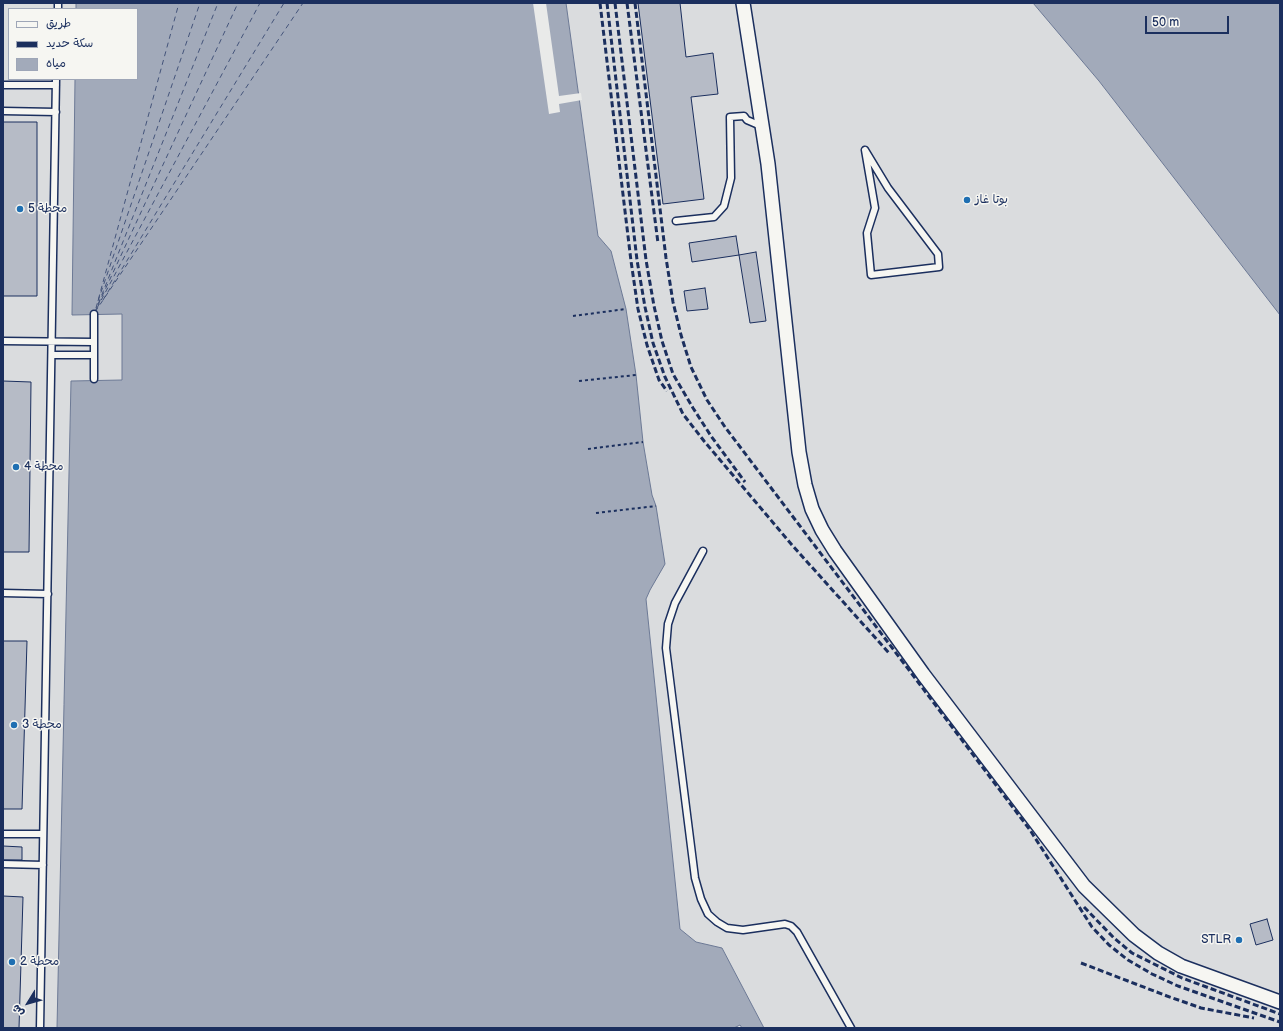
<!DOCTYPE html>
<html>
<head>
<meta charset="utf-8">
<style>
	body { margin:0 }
	#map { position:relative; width:1283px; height:1031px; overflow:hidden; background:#e9eae9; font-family:"Balsamiq Sans","Playpen Sans Arabic",sans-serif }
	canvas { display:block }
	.frame { position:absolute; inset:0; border:4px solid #1b2f5e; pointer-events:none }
	.legend { position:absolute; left:8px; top:8px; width:130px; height:72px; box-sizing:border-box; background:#f6f6f2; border:1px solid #9ea6b7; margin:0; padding:5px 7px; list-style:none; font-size:12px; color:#1b2f5e }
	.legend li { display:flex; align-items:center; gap:8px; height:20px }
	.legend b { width:20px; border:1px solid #9ea6b7 }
	.north { position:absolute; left:8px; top:983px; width:40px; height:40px; -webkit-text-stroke:3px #f6f6f2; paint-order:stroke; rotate:233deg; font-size:11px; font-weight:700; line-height:16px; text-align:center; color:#1b2f5e }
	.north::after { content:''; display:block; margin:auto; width:14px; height:18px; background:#1b2f5e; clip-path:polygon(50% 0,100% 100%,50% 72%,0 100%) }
	.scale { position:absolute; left:1145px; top:16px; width:84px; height:18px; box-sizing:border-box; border:2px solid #1b2f5e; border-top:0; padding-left:5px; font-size:12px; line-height:14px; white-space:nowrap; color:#1b2f5e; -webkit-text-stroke:3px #f6f6f2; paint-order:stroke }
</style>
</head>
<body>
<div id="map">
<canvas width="1283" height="1031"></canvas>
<div class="frame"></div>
<ul class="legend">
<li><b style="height:5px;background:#f6f6f2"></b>طريق</li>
<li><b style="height:5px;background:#1b2f5e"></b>سكة حديد</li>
<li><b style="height:11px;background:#a2aaba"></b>مياه</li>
</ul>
<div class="north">ش</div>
<div class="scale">50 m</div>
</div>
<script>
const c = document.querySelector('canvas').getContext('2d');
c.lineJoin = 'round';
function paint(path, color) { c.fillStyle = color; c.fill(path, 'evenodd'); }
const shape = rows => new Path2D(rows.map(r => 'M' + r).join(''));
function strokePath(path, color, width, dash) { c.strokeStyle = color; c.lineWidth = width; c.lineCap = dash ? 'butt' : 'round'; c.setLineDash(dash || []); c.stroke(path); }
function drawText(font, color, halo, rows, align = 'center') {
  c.font = font + ' "Balsamiq Sans","Playpen Sans Arabic",sans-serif'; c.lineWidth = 3; c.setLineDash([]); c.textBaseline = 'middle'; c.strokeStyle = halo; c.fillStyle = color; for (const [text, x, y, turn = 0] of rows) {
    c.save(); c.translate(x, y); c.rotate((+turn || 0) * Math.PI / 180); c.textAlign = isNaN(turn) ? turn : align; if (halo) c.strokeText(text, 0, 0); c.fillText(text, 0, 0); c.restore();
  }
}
const built = shape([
	[3,3,76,3,76,9,9,9,9,79,75,79,72,315,122,314,122,380,71,381,57,1028,3,1028],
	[566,3,1033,3,1099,81,1280,315,1280,1028,764,1028,722,949,696,942,680,929,646,599,650,590,656,506,652,495,643,442,636,375,626,309,611,251,598,236]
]);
const water = shape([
	[76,3,566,3,598,236,611,251,626,309,636,375,643,442,652,495,656,506,665,564,650,590,646,599,680,929,696,942,722,948,764,1028,742,1028,740,1025,734,1028,57,1028,71,381,122,380,122,314,72,315,75,79,137,79,137,9,76,9,76,3],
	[1033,3,1280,3,1280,315,1099,81,1033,3]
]);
const pier = shape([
	[533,3,546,3,559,96,581,93,582,100,559,104,560,112,549,114]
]);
const ferry = shape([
	[103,300,284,3],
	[98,301,200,3],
	[98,305,238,3],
	[96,308,179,3],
	[97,308,260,3],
	[95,312,303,3],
	[95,312,218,3]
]);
const building = shape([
	[638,3,680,3,686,57,713,53,718,94,691,97,704,199,663,204,638,3],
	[3,122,37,122,37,296,3,296,3,122],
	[736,236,739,255,692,262,689,243,736,236],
	[756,252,766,321,750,323,739,255,756,252],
	[705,288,708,309,687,311,684,291,705,288],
	[3,381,31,382,29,552,3,552,3,381],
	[3,641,27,641,22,809,3,809,3,641],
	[3,846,22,847,22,860,3,860,3,846],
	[3,896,23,897,19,1028,3,1028,3,896],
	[1267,919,1273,940,1256,945,1250,924,1267,919]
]);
const path = shape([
	[573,316,626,309],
	[579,381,636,375],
	[588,449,643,442],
	[596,513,656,506]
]);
const service = shape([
	[58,9,58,3],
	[3,85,56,85],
	[3,111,56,112],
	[865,150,888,188,938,254,939,267,871,275,867,233,875,208,865,150],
	[676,221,714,217,724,206,731,178,730,117,744,116,747,120,761,126],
	[3,341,93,342],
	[52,355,93,355],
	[94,379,94,314],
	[703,551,675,603,668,624,666,648,695,878,701,899,708,914,717,922,727,928,743,930,785,924,791,926,797,932,851,1028],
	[3,593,48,594],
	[3,834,43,834],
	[3,864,43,865],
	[40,1028,56,79]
]);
const minor = shape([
	[743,3,768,164,799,452,805,485,812,509,822,530,835,551,923,674,1084,886,1134,935,1158,953,1181,966,1280,1002]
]);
const rail = shape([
	[600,3,631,261,638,309,647,345,659,380,667,391],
	[607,3,637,260,645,307,653,343,665,377,683,414,704,441,792,545,889,653],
	[615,3,646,260,654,306,662,341,673,374,693,408,711,436,745,482],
	[627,3,658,243],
	[635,3,666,258,673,302,681,335,691,367,707,400,725,427,1030,830,1092,927,1109,945,1128,960,1152,974,1178,986,1280,1022],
	[1084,907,1114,938,1132,953,1182,978,1280,1014],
	[1081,963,1167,996,1201,1008,1254,1018]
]);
const markers = [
	[967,200,4,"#1f6fb2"],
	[20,209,4,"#1f6fb2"],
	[16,467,4,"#1f6fb2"],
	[14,725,4,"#1f6fb2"],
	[1239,940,4,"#1f6fb2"],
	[12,962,4,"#1f6fb2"]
];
const poiNames = [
	["بوتا غاز",975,200],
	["محطة 5",28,209],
	["محطة 4",24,467],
	["محطة 3",22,725],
	["STLR",1231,940,"right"],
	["محطة 2",20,962]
];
paint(built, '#dadcde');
paint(water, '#a2aaba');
strokePath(water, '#6c7995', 1);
paint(pier, '#e9eae9');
strokePath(ferry, '#44547a', 1, [5, 4]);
paint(building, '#b6bbc6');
strokePath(building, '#1b2f5e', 1);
strokePath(service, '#1b2f5e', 9);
strokePath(minor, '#1b2f5e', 16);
strokePath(path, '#1b2f5e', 2, [3, 3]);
strokePath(service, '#f6f6f2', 6);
strokePath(minor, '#f6f6f2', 13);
strokePath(rail, '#1b2f5e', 3, [6, 3]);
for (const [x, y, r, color] of markers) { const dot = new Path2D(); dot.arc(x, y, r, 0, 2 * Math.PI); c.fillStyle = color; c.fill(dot); strokePath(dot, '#f6f6f2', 1.5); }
drawText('12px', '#1b2f5e', '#f6f6f2', poiNames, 'left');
</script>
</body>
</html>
